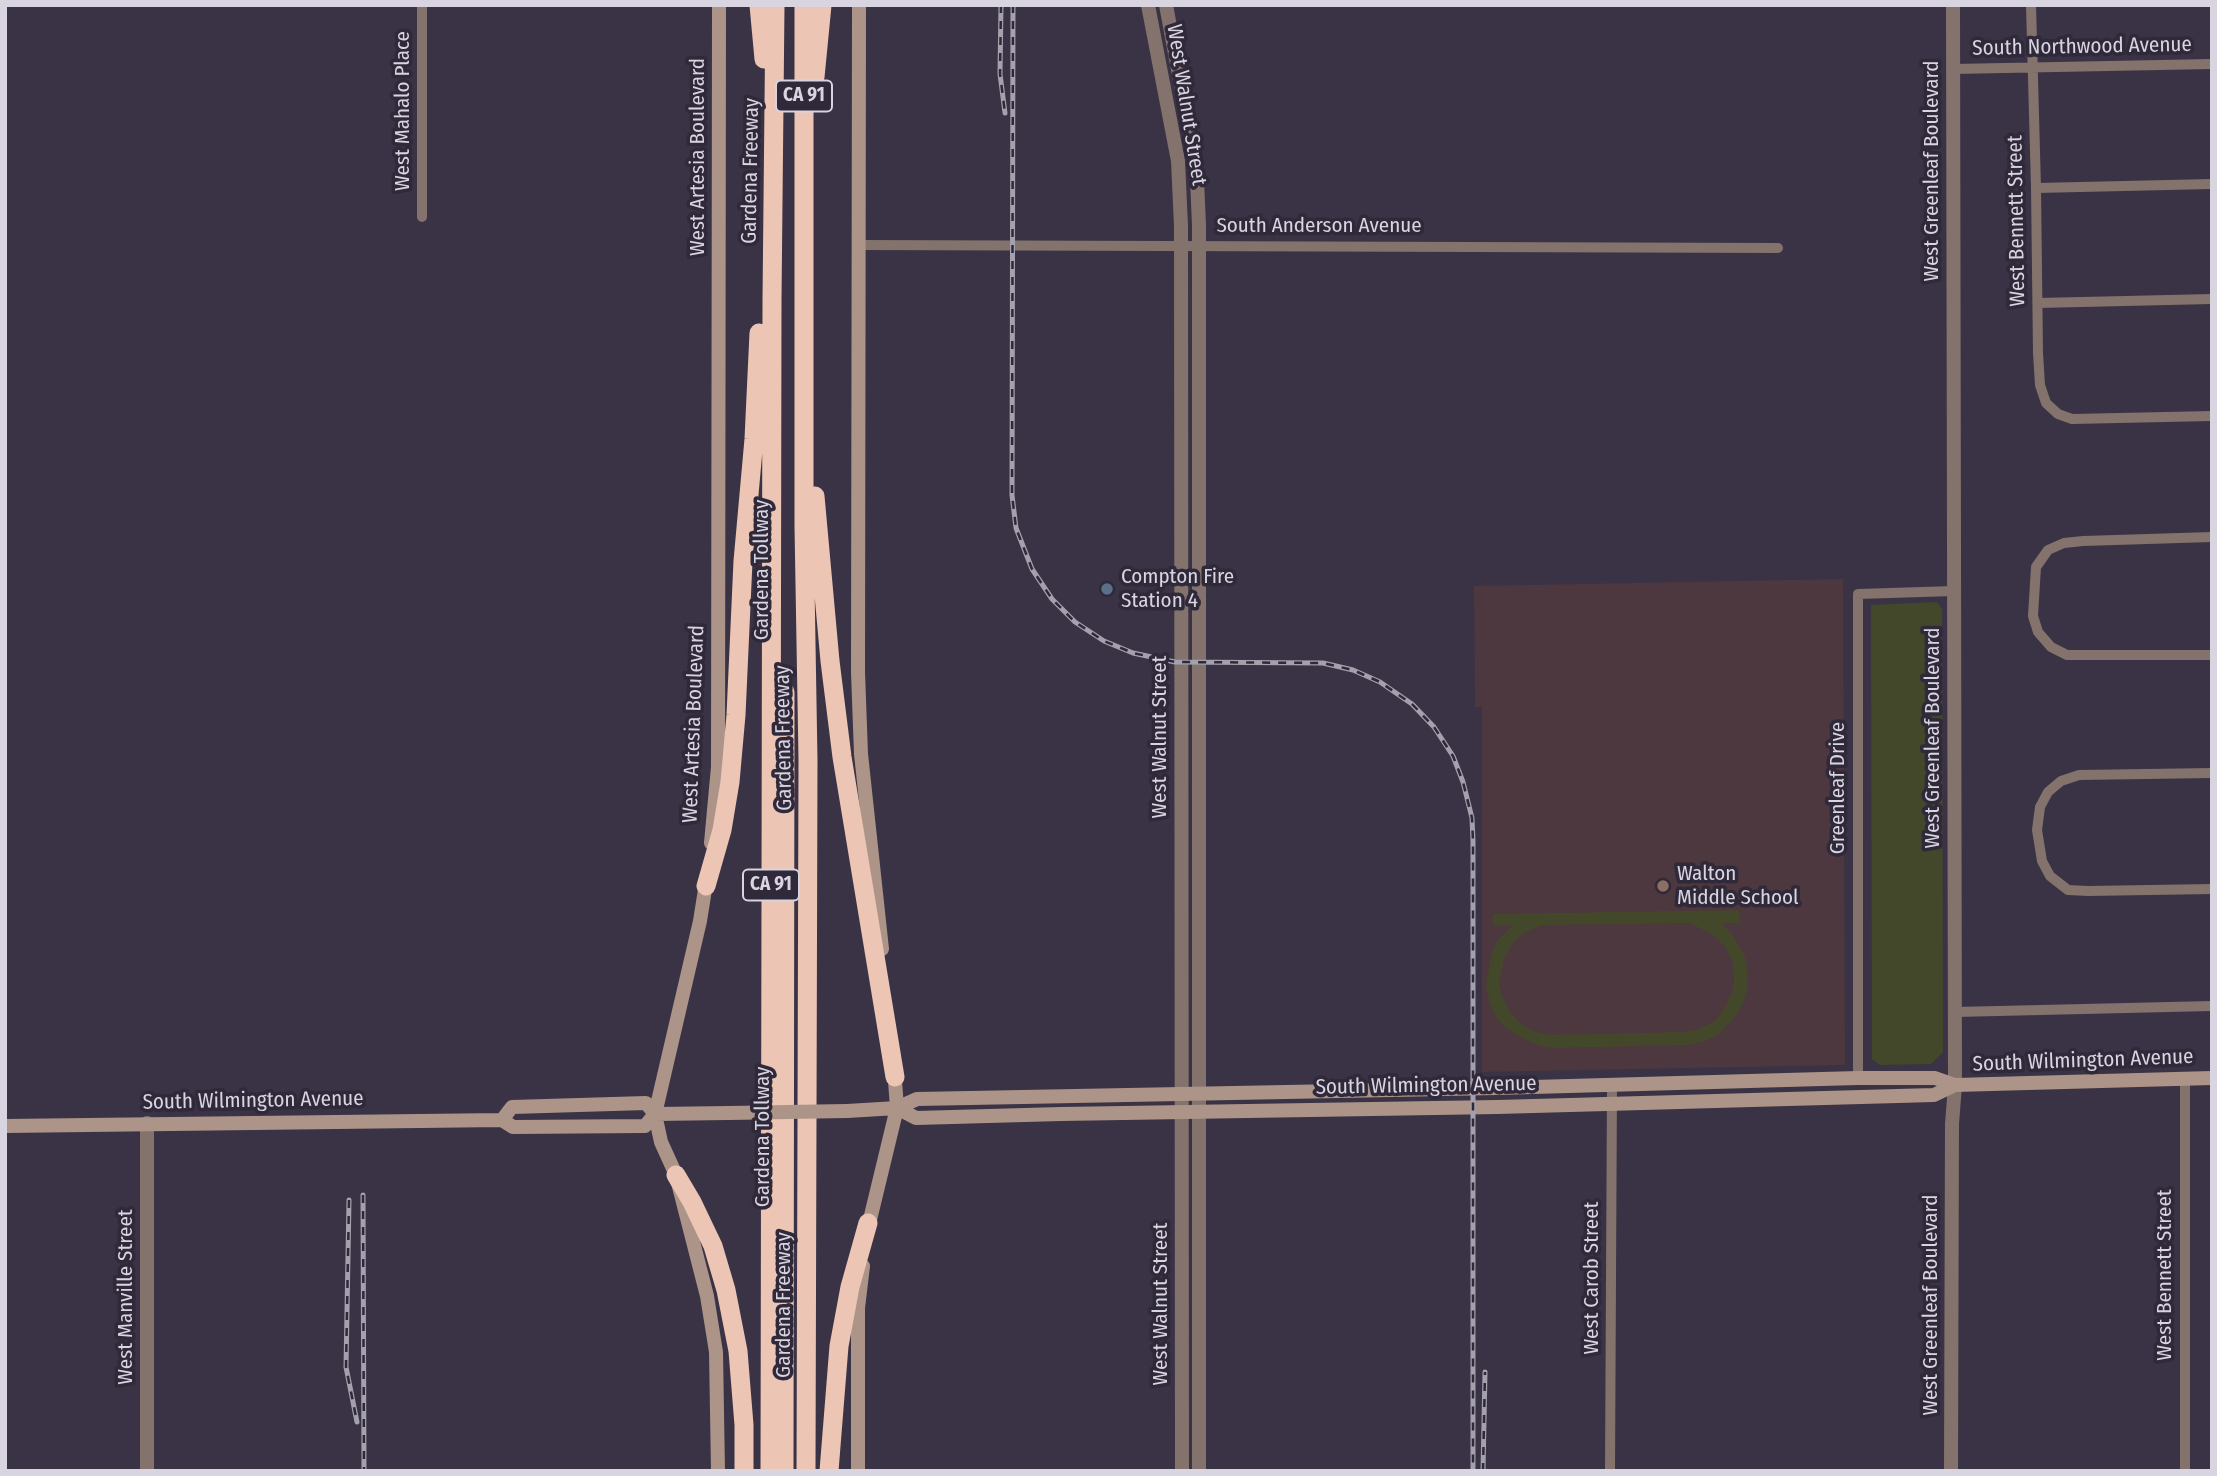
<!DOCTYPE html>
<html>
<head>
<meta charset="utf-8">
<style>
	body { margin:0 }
	#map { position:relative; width:2217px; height:1476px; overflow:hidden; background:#393345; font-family:"Fira Sans Condensed",sans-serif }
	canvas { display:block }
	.frame { position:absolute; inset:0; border:7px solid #d8d4e0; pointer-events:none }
</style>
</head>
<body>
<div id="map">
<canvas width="2217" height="1476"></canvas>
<div class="frame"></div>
</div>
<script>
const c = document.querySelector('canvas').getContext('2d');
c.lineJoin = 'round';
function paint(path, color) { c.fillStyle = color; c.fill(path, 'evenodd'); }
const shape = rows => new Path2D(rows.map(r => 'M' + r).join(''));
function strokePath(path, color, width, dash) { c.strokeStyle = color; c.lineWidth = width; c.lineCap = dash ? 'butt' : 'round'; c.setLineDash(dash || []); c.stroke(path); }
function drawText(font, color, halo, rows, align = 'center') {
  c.font = font + ' "Fira Sans Condensed",sans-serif'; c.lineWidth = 7; c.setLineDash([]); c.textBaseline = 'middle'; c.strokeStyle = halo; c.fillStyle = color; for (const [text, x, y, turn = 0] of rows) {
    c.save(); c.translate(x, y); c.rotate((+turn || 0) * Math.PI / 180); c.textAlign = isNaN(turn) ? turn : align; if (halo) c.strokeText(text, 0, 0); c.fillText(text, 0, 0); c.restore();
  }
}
const education = shape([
	[1843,579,1845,1065,1482,1072,1482,707,1475,707,1474,586]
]);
const green = shape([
	[1937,602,1942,609,1943,1052,1931,1064,1880,1065,1872,1059,1871,605],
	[1739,910,1740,923,1721,923,1733,935,1746,959,1748,987,1743,1003,1736,1016,1725,1028,1718,1035,1705,1041,1687,1045,1554,1048,1541,1046,1526,1040,1507,1029,1496,1017,1490,1003,1486,987,1491,955,1497,941,1512,926,1493,925,1493,914],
	[1690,923,1715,936,1726,948,1733,964,1734,982,1731,995,1724,1009,1716,1020,1699,1029,1683,1032,1549,1035,1533,1031,1520,1023,1510,1012,1502,996,1499,983,1504,959,1513,943,1525,932,1543,925]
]);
const minor = shape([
	[422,5,422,217],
	[2031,5,2036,188,2038,353,2040,385,2046,403,2058,414,2072,419,2212,416],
	[1953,69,2212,64],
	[2036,188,2212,184],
	[859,245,1778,248],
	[2038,303,2212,299],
	[2212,537,2083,541,2064,543,2048,550,2036,567,2033,616,2038,632,2051,647,2067,655,2212,655],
	[2212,773,2079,775,2061,781,2048,792,2040,807,2037,830,2042,861,2050,876,2068,890,2088,891,2212,889],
	[1955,1012,2212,1006],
	[1858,1078,1858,594,1954,591],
	[1610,1471,1612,1085],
	[2185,1471,2185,1079]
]);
const tertiary = shape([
	[1148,5,1178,161,1181,226,1182,1471],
	[1166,5,1193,150,1197,180,1199,225,1199,1471],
	[147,1471,147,1123],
	[1951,1471,1952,1124,1955,1085,1953,5]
]);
const secondary = shape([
	[859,5,858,672,861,754,882,949],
	[711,843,718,767,719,5],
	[707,877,700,921,655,1114,661,1142,676,1175,707,1296,716,1352,718,1471],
	[897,1108,916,1118,1061,1114,1497,1107,1934,1095,1955,1085],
	[847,1111,897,1108,917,1099,1497,1088,1858,1078,1935,1078,1955,1085,2212,1078],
	[502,1120,512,1107,646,1103,655,1114],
	[5,1126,502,1120,513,1127,645,1126,655,1114,729,1113],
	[867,1232,897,1108,894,1067],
	[858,1471,858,1308,863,1266]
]);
const motorway = shape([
	[759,5,764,59],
	[804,5,804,526,808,760,806,1471],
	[815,77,822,5],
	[815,496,830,661,842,757,895,1077],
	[706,886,722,830,730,782,736,715,743,561,754,439,759,333],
	[676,1175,692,1202,713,1246,726,1290,738,1351,744,1425,744,1471],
	[770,1471,772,300,775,5],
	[784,1471,785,692],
	[829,1471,839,1346,850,1287,868,1223]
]);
const rail = shape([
	[1001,5,1000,74,1005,113],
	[1013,5,1012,495,1016,528,1032,569,1052,599,1075,622,1104,641,1133,653,1175,662,1323,663,1353,670,1380,682,1412,704,1434,727,1453,756,1463,782,1472,818,1473,841,1473,1471],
	[363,1195,364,1471],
	[349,1200,346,1367,357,1422],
	[1483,1471,1485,1372]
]);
const secondaryBridge = shape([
	[729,1113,847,1111]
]);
const markers = [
	[1107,589,7,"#5c6f8a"],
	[1663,886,7,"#8d6e63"]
];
const shields = [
	[804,96,56],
	[771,885,56]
];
const shieldNames = [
	["CA 91",804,96],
	["CA 91",771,885]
];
const streetNames = [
	["South Northwood Avenue",2082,47,-1],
	["West Walnut Street",1186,105,81],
	["West Mahalo Place",403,111,-90],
	["West Artesia Boulevard",698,157,-90],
	["Gardena Freeway",751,171,-89],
	["West Greenleaf Boulevard",1932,171,-90],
	["West Bennett Street",2017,221,-91],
	["South Anderson Avenue",1319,226],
	["Gardena Tollway",762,570,-90],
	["West Artesia Boulevard",694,724,-88],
	["West Walnut Street",1160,737,-90],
	["Gardena Freeway",784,738,-91],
	["West Greenleaf Boulevard",1933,738,-90],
	["Greenleaf Drive",1838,788,-90],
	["South Wilmington Avenue",2083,1061,-2],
	["South Wilmington Avenue",1426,1086,-1],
	["South Wilmington Avenue",253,1101,-1],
	["Gardena Tollway",763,1137,-90],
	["West Bennett Street",2165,1275,-90],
	["West Carob Street",1592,1278,-90],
	["West Manville Street",126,1297,-90],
	["West Walnut Street",1161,1304,-90],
	["Gardena Freeway",784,1305,-90],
	["West Greenleaf Boulevard",1931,1305,-90]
];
const poiNames = [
	["Compton Fire",1121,577],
	["Station 4",1121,601],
	["Walton",1677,874],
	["Middle School",1677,898]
];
paint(education, '#4c383e');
paint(green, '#44482a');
strokePath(minor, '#83736c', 10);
strokePath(tertiary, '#83736c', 14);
strokePath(secondary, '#ad9489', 14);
strokePath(motorway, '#ecc5b4', 19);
strokePath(rail, '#a4a0ad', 5);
strokePath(rail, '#2f293a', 2.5, [8]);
strokePath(secondaryBridge, '#ad9489', 14);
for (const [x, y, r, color] of markers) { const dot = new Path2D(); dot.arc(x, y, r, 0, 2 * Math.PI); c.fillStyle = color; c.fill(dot); strokePath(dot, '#2f293a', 2.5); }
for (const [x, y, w] of shields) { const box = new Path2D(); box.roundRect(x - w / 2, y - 15.5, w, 31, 5); c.fillStyle = '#2f293a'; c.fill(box); strokePath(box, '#d8d4e0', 2); }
drawText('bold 19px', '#d8d4e0', null, shieldNames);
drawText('21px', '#d8d4e0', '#2f293a', streetNames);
drawText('21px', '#d8d4e0', '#2f293a', poiNames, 'left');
</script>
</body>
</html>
